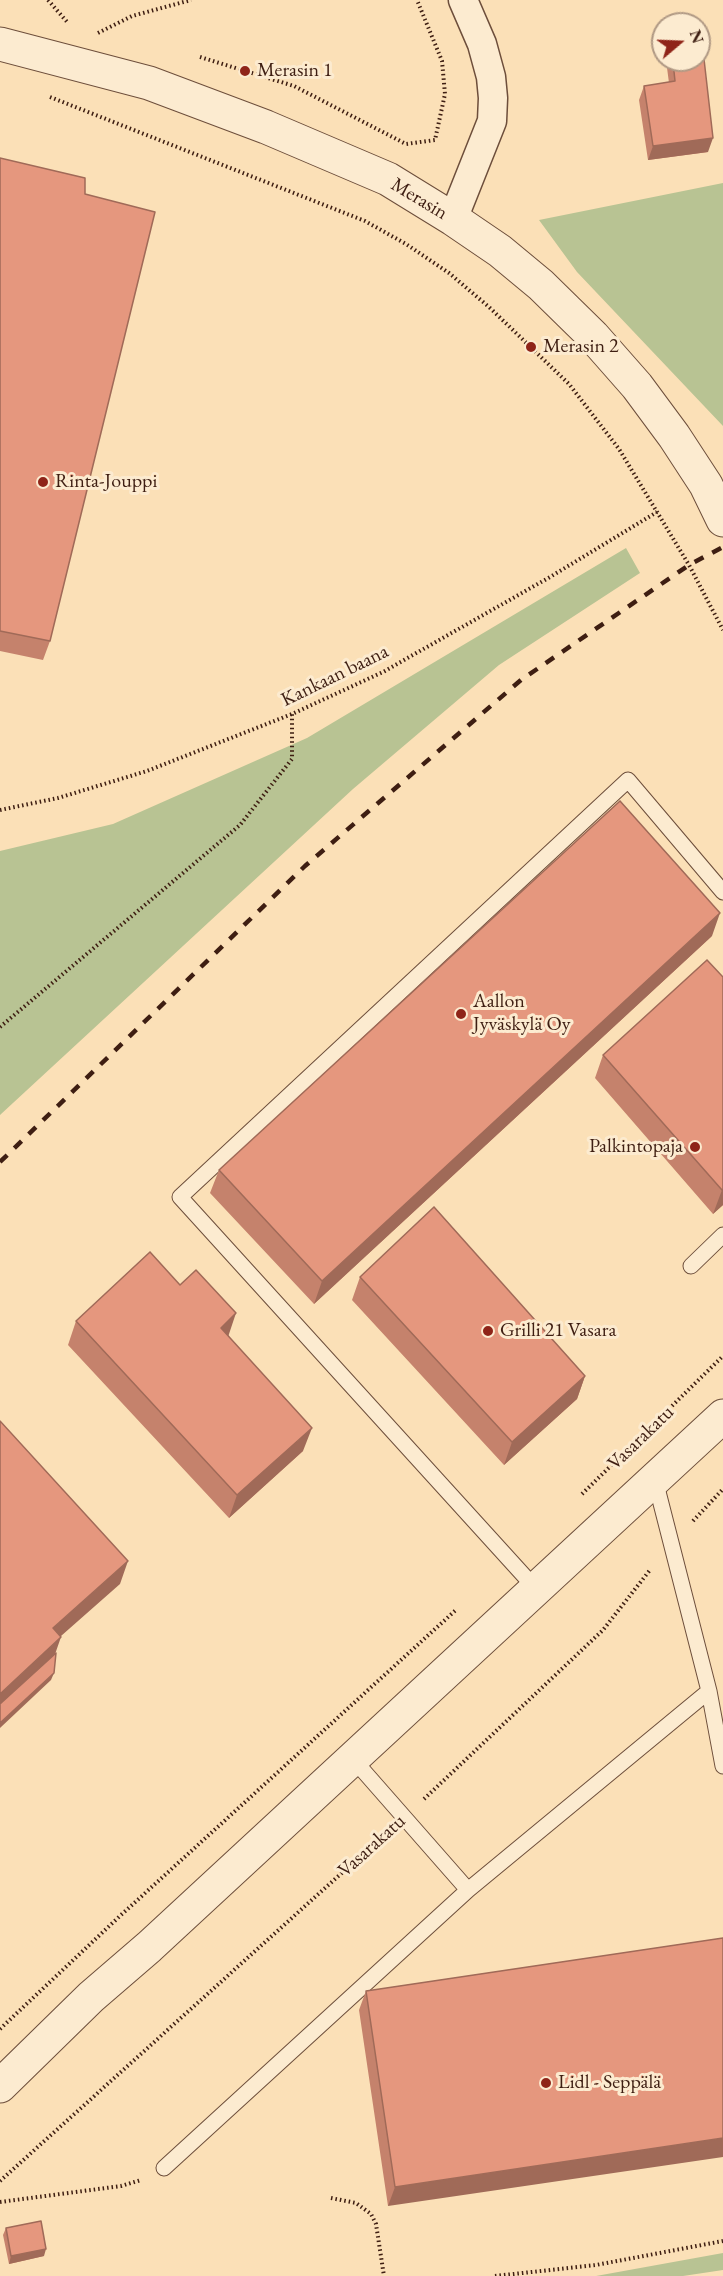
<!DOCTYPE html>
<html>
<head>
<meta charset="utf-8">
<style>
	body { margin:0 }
	#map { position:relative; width:723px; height:2276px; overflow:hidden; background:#fbe0b7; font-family:"EB Garamond",serif }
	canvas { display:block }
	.north { position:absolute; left:651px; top:12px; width:60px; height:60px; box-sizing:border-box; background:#fcebd0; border:2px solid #b09984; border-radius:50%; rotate:71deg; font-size:16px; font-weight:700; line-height:24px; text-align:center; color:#3e1e12 }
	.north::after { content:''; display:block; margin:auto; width:21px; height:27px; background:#8f2418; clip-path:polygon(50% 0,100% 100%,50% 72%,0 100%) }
</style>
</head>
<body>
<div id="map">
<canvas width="723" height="2276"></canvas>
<div class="north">N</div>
</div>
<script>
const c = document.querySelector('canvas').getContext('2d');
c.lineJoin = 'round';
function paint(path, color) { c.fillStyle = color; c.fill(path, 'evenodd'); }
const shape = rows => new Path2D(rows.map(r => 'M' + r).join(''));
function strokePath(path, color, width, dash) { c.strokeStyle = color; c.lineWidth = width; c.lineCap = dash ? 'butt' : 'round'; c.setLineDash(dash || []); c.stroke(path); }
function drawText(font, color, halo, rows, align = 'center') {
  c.font = font + ' "EB Garamond",serif'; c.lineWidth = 6; c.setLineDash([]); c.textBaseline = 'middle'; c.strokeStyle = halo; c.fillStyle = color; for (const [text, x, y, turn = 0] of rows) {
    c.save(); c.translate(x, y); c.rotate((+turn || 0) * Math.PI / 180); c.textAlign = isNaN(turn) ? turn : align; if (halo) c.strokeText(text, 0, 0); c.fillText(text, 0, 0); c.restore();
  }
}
const green = shape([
	[723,183,723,426,577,272,539,220],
	[626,548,640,573,499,665,353,789,0,1115,0,851,113,824,307,738],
	[723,2253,723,2270,683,2276,596,2276]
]);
const path = shape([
	[48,0,68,23],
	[98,33,132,16,191,0],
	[200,57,294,86,406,144,435,140,445,94,442,61,417,0],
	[50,97,365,221,406,244,449,273,489,307,569,384,619,449,689,565,723,630],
	[0,810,58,798,147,771,292,714,383,672,550,577,657,512],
	[0,1027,240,825,292,759,292,714],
	[582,1494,723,1356],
	[693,1521,723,1489],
	[424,1799,603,1630,650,1570],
	[0,2029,121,1915,457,1609],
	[0,2181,385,1834],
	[331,2198,356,2203,371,2214,376,2224,384,2276],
	[0,2202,121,2186,141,2180],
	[495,2276,596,2265,723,2241]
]);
const service = shape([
	[691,1266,723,1235],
	[655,1480,709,1691],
	[537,1590,180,1197,628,780,723,892],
	[353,1759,468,1890,709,1691,723,1766],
	[164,2168,468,1890]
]);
const minor = shape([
	[453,219,492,121,493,98,491,77,482,44,463,0]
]);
const tertiary = shape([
	[0,44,149,83,266,127,388,179,453,219,500,251,541,285,593,336,637,386,674,436,706,485,723,520],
	[0,2086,91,1997,149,1947,723,1416]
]);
const rail = shape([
	[0,1162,305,866,521,680,689,565,723,547]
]);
const wall = shape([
	[666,60,699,60,708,152,648,160,639,100,644,86,669,83],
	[0,158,50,641,43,660,0,651],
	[712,936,314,1304,210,1193,219,1170],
	[707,960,723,1205,713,1214,595,1078,603,1055],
	[360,1277,585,1376,577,1399,504,1465,352,1300],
	[76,1321,228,1336,303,1451,229,1518,68,1345],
	[723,1938,388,2206,359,2010,366,1991],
	[6,2228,44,2256,9,2264,3,2235]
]);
const shadedWall = shape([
	[713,138,708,152,648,160,653,146],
	[720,913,712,936,314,1304,322,1281],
	[723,1189,723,1205,713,1214,722,1190],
	[236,1313,228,1337,221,1328],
	[585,1376,577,1399,504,1465,512,1442],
	[312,1428,303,1451,229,1518,237,1495],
	[128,1561,120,1584,44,1651,53,1628],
	[61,1637,53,1660,0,1709,0,1694],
	[54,1673,51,1680,0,1728,0,1723],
	[723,2138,723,2157,388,2206,395,2187],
	[46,2249,44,2256,9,2264,11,2256]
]);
const building = shape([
	[692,20,692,24,669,24,692,20],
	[699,59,704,59,713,138,653,146,644,86,675,81,673,62,699,60,699,59],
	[669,60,692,60,673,62,670,69,669,60],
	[0,158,85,178,85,194,155,212,50,641,0,631,0,158],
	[620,801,720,913,322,1281,219,1170,620,801],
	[707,960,723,977,723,1189,722,1190,603,1055,707,960],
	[434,1207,585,1376,512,1442,360,1277,434,1207],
	[150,1252,180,1285,196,1270,236,1313,221,1328,312,1428,237,1495,76,1321,150,1252],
	[0,1421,128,1561,53,1628,61,1637,0,1694,0,1421],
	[56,1653,54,1673,0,1723,0,1704,56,1653],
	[723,1938,723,2138,395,2187,366,1991,723,1938],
	[41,2221,46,2249,11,2256,6,2228,41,2221]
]);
const markers = [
	[245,71,6,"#8f2418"],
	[531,347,6,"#8f2418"],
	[43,482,6,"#8f2418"],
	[461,1014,6,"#8f2418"],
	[695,1147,6,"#8f2418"],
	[488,1331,6,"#8f2418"],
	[546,2083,6,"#8f2418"]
];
const poiNames = [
	["Merasin 1",257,71],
	["Merasin 2",543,347],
	["Rinta-Jouppi",55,482],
	["Aallon",473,1002],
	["Jyväskylä Oy",473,1025],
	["Palkintopaja",683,1147,"right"],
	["Grilli 21 Vasara",500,1331],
	["Lidl - Seppälä",558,2083]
];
const streetNames = [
	["Merasin",419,199,31],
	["Kankaan baana",335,676,-26],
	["Vasarakatu",641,1438,-44],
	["Vasarakatu",372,1846,-42]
];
paint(green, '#b8c393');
strokePath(service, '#6d4e3b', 17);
strokePath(minor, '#6d4e3b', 31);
strokePath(tertiary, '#6d4e3b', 35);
strokePath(path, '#3e1e12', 4, [1.5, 3]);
strokePath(service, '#fcebd0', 15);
strokePath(minor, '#fcebd0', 28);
strokePath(tertiary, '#fcebd0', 33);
strokePath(rail, '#3e1e12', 4.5, [10, 10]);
paint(wall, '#c5826c');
paint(shadedWall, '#a06a58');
paint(building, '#e5977e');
strokePath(building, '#a06a58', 1.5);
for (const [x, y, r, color] of markers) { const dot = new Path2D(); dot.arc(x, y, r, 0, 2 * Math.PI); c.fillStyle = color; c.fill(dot); strokePath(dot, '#fcebd0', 2); }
drawText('20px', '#3e1e12', '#fcebd0', poiNames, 'left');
drawText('20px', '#3e1e12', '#fcebd0', streetNames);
</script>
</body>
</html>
